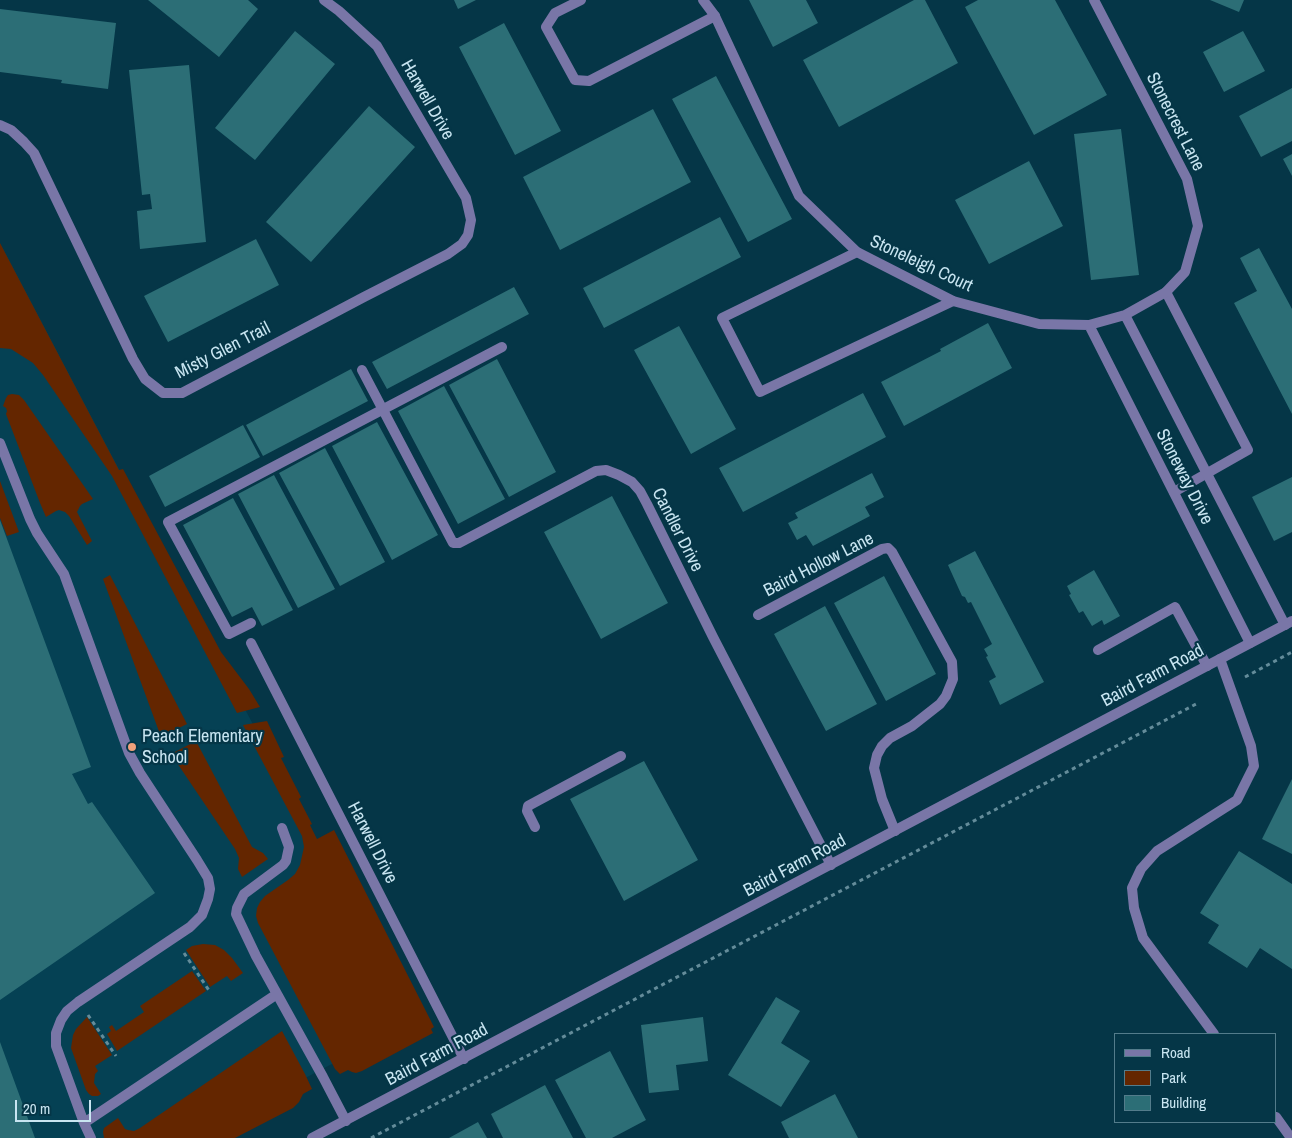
<!DOCTYPE html>
<html>
<head>
<meta charset="utf-8">
<style>
	body { margin:0 }
	#map { position:relative; width:1292px; height:1138px; overflow:hidden; background:#053647; font-family:"Archivo Narrow",sans-serif }
	canvas { display:block }
	.legend { position:absolute; left:1114px; top:1033px; width:162px; height:90px; box-sizing:border-box; background:#053647; border:1px solid #537c8b; margin:0; padding:6px 9px; list-style:none; font-size:15px; color:#c8e5f1 }
	.legend li { display:flex; align-items:center; gap:10px; height:25px }
	.legend b { width:25px; border:1px solid #537c8b }
	.scale { position:absolute; left:15px; top:1100px; width:76px; height:22px; box-sizing:border-box; border:2px solid #c8e5f1; border-top:0; padding-left:6px; font-size:15px; line-height:18px; white-space:nowrap; color:#c8e5f1; -webkit-text-stroke:4px #053647; paint-order:stroke }
</style>
</head>
<body>
<div id="map">
<canvas width="1292" height="1138"></canvas>
<ul class="legend">
<li><b style="height:6px;background:#7976a7"></b>Road</li>
<li><b style="height:14px;background:#642600"></b>Park</li>
<li><b style="height:14px;background:#2c6e76"></b>Building</li>
</ul>
<div class="scale">20 m</div>
</div>
<script>
const c = document.querySelector('canvas').getContext('2d');
c.lineJoin = 'round';
function paint(path, color) { c.fillStyle = color; c.fill(path, 'evenodd'); }
const shape = rows => new Path2D(rows.map(r => 'M' + r).join(''));
function strokePath(path, color, width, dash) { c.strokeStyle = color; c.lineWidth = width; c.lineCap = dash ? 'butt' : 'round'; c.setLineDash(dash || []); c.stroke(path); }
function drawText(font, color, halo, rows, align = 'center') {
  c.font = font + ' "Archivo Narrow",sans-serif'; c.lineWidth = 4.5; c.setLineDash([]); c.textBaseline = 'middle'; c.strokeStyle = halo; c.fillStyle = color; for (const [text, x, y, turn = 0] of rows) {
    c.save(); c.translate(x, y); c.rotate((+turn || 0) * Math.PI / 180); c.textAlign = isNaN(turn) ? turn : align; if (halo) c.strokeText(text, 0, 0); c.fillText(text, 0, 0); c.restore();
  }
}
const built = shape([
	[0,243,410,1023,191,1138,0,1138]
]);
const green = shape([
	[0,243,119,470,123,469,221,652,249,689,260,707,237,713,112,476,43,375,33,363,11,349,0,348],
	[12,394,19,395,24,400,93,499,82,504,80,506,77,512,92,541,87,545,69,516,65,512,59,510,56,511,46,517,40,503,6,414,7,411,6,408,3,406,6,398,8,395],
	[0,481,19,532,7,536,0,518],
	[110,575,187,724,161,737,103,579],
	[267,721,284,757,281,758,301,797,299,799,312,824,310,825,317,839,334,830,434,1027,431,1029,433,1033,362,1071,356,1073,352,1072,348,1070,340,1074,335,1069,258,923,256,916,257,908,260,902,265,896,288,880,295,874,300,865,304,847,302,836,243,725],
	[196,741,252,847,263,853,268,859,242,877,238,869,239,858,235,849,171,754],
	[203,944,215,945,224,950,232,958,243,973,231,981,227,976,210,987,186,950,192,946],
	[192,971,206,991,117,1051,107,1034,111,1031,109,1027,112,1025,116,1031,144,1012,140,1006],
	[87,1017,112,1055,95,1066,98,1071,95,1074,94,1083,101,1094,98,1096,92,1096,89,1094,86,1090,71,1048,73,1035,76,1029],
	[282,1031,305,1074,312,1089,303,1094,299,1102,293,1108,235,1138,104,1138,103,1132,104,1128,118,1118,125,1129,128,1130,134,1131,140,1128]
]);
const building = shape([
	[148,0,248,0,258,9,219,57],
	[454,0,476,0,458,9],
	[749,0,806,0,818,23,773,47],
	[914,0,925,0,958,63,839,127,803,60],
	[978,0,1055,0,1107,95,1034,135,965,7],
	[1210,0,1244,0,1239,12],
	[0,9,116,23,108,89,61,83,62,80,0,72],
	[504,23,561,131,515,155,459,47],
	[295,31,335,64,255,160,215,128],
	[1243,31,1265,71,1224,92,1203,52],
	[189,65,206,242,140,249,137,211,152,209,150,194,142,195,129,70],
	[716,76,792,219,748,242,672,99],
	[1292,88,1292,141,1261,157,1239,116],
	[369,106,415,147,311,262,266,222],
	[653,109,691,182,560,250,523,177],
	[1121,129,1139,275,1091,280,1074,134],
	[1292,154,1292,176,1283,159],
	[1029,161,1063,226,989,264,955,200],
	[720,217,741,257,604,328,583,288],
	[256,239,279,285,168,342,144,296],
	[1259,248,1292,309,1292,414,1234,303,1257,291,1240,258],
	[514,287,529,314,387,389,372,362],
	[988,323,1012,368,904,426,881,382,941,351,940,349],
	[679,326,736,429,691,454,634,350],
	[497,359,556,472,509,497,449,385],
	[351,369,368,401,263,456,246,425],
	[444,386,505,499,458,524,398,411],
	[863,393,886,437,743,512,719,468],
	[377,422,438,535,392,560,332,446],
	[243,425,260,457,165,507,149,476],
	[325,448,385,562,340,586,279,473],
	[872,473,884,497,865,507,870,516,813,546,806,535,797,540,788,523,798,518,795,513],
	[274,475,335,589,298,608,238,494],
	[1292,477,1292,532,1274,541,1252,497],
	[612,496,668,603,601,639,544,532],
	[233,498,293,610,262,626,252,607,232,617,183,525],
	[0,520,91,767,72,774,88,804,92,802,155,893,0,1000],
	[975,551,1044,682,1000,705,989,681,996,677,986,657,988,656,984,649,992,644,971,602,968,603,965,597,962,596,948,565],
	[1094,570,1120,616,1104,625,1102,620,1092,626,1083,611,1079,613,1069,595,1071,594,1067,586],
	[884,576,936,674,886,701,834,603],
	[825,606,877,704,826,731,774,634],
	[644,761,698,860,624,901,570,799],
	[1292,779,1292,854,1262,839],
	[1239,851,1292,884,1292,969,1260,948,1247,968,1208,943,1219,925,1200,913],
	[776,997,800,1011,781,1043,810,1061,781,1107,728,1075],
	[703,1017,708,1061,676,1065,679,1090,649,1093,641,1025],
	[0,1042,35,1138,0,1138],
	[610,1051,646,1120,612,1138,586,1138,555,1080],
	[545,1085,573,1138,503,1138,491,1114],
	[835,1094,858,1138,789,1138,781,1122],
	[478,1122,487,1138,449,1138]
]);
const path = shape([
	[1245,677,1292,652],
	[184,953,210,992],
	[88,1015,116,1056],
	[371,1138,1198,703]
]);
const service = shape([
	[581,0,555,13,546,27,575,80,589,81,715,16],
	[0,125,11,130,24,142,34,153,133,359,145,379,163,393,182,393,364,297,448,254,462,244,468,235,471,220,466,198,377,46,339,11,324,0],
	[857,252,722,318,760,392,953,301],
	[1166,292,1248,450,1174,492],
	[0,443,30,519,37,533,64,574,129,753,140,773,197,860,208,878,210,889,208,899,202,915,190,927,78,1002,67,1011,61,1020,56,1033,56,1046,84,1123],
	[251,623,229,634,168,522,502,347],
	[1098,650,1175,607,1207,666],
	[535,827,527,811,528,806,621,756],
	[282,828,289,847,286,861,283,865,244,894,237,908,236,914,256,956,323,1077,346,1121],
	[1214,1034,1143,938,1134,908,1132,888,1141,869,1157,851,1237,800,1254,766,1251,746,1220,659],
	[1276,1117,1291,1138],
	[91,1138,84,1123,277,994]
]);
const minor = shape([
	[703,0,715,16,799,196,857,252,953,301,1039,324,1089,325,1125,315,1166,292,1185,272,1198,226,1187,179,1094,0],
	[1125,315,1285,625],
	[1089,325,1250,643],
	[362,370,453,543,459,543,596,471,606,470,619,475,632,482,640,491,647,504,713,637,831,865],
	[758,615,882,549,888,548,892,552,952,662,953,679,946,696,940,704,912,726,890,738,882,746,877,755,874,768,882,799,895,831],
	[251,643,464,1059]
]);
const tertiary = shape([
	[312,1138,1292,621]
]);
const markers = [
	[132,747,5,"#f1a17b"]
];
const streetNames = [
	["Harwell Drive",427,100,60],
	["Stonecrest Lane",1175,122,63],
	["Stoneleigh Court",921,264,25],
	["Misty Glen Trail",223,351,-27],
	["Stoneway Drive",1184,477,63],
	["Candler Drive",677,530,63],
	["Baird Hollow Lane",819,565,-27],
	["Baird Farm Road",1153,676,-28],
	["Harwell Drive",372,843,63],
	["Baird Farm Road",795,866,-28],
	["Baird Farm Road",437,1055,-28]
];
const poiNames = [
	["Peach Elementary",142,737],
	["School",142,758]
];
paint(built, '#054154');
paint(green, '#642600');
paint(building, '#2c6e76');
strokePath(path, '#648c9a', 3, [4, 4]);
strokePath(service, '#7976a7', 10);
strokePath(minor, '#7976a7', 10);
strokePath(tertiary, '#7976a7', 10);
for (const [x, y, r, color] of markers) { const dot = new Path2D(); dot.arc(x, y, r, 0, 2 * Math.PI); c.fillStyle = color; c.fill(dot); strokePath(dot, '#053647', 2); }
drawText('18px', '#c8e5f1', '#053647', streetNames);
drawText('18px', '#c8e5f1', '#053647', poiNames, 'left');
</script>
</body>
</html>
